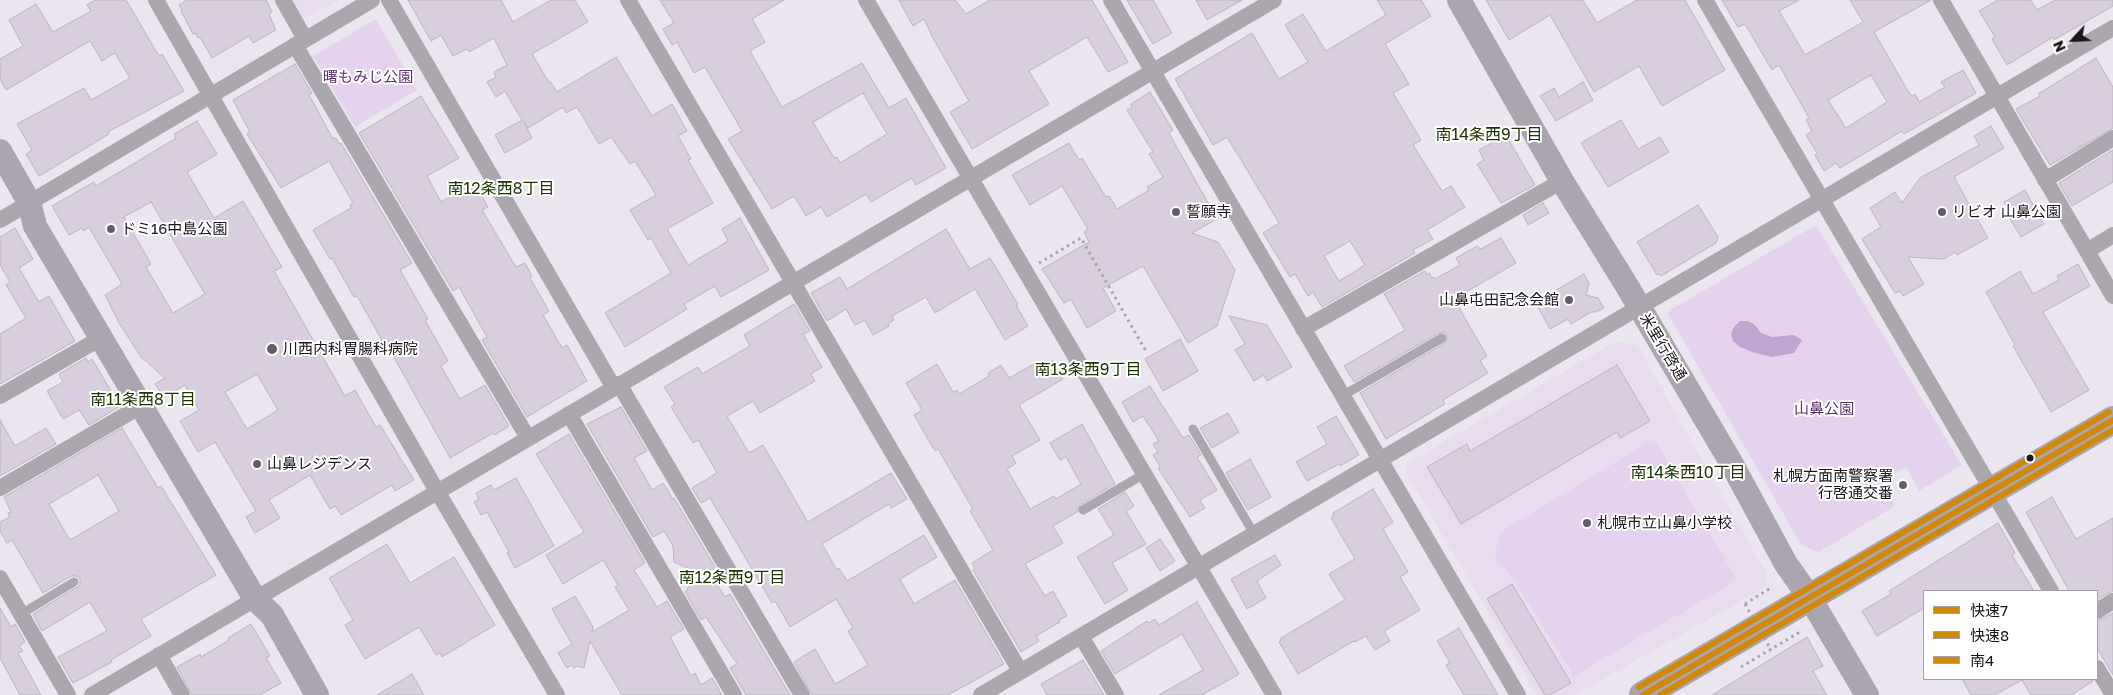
<!DOCTYPE html>
<html>
<head>
<meta charset="utf-8">
<style>
	body { margin:0 }
	#map { position:relative; width:2113px; height:695px; overflow:hidden; background:#ebe5ef; font-family:"Golos Text","Noto Sans JP",sans-serif }
	canvas { display:block }
	.legend { position:absolute; left:1923px; top:590px; width:175px; height:90px; box-sizing:border-box; background:#fff; border:1px solid #a3a2a4; margin:0; padding:6px 9px; list-style:none; font-size:15px; color:#1a161c }
	.legend li { display:flex; align-items:center; gap:10px; height:25px }
	.legend b { width:25px; border:1px solid #a3a2a4 }
	.north { position:absolute; left:2048px; top:15px; width:50px; height:50px; -webkit-text-stroke:4px #fff; paint-order:stroke; rotate:245deg; font-size:14px; font-weight:700; line-height:20px; text-align:center; color:#1a161c }
	.north::after { content:''; display:block; margin:auto; width:18px; height:22px; background:#1a161c; clip-path:polygon(50% 0,100% 100%,50% 72%,0 100%) }
</style>
</head>
<body>
<div id="map">
<canvas width="2113" height="695"></canvas>
<ul class="legend">
<li><b style="height:6px;background:#d18806"></b>快速7</li>
<li><b style="height:6px;background:#d18806"></b>快速8</li>
<li><b style="height:6px;background:#d18806"></b>南4</li>
</ul>
<div class="north">N</div>
</div>
<script>
const c = document.querySelector('canvas').getContext('2d');
c.lineJoin = 'round';
function paint(path, color) { c.fillStyle = color; c.fill(path, 'evenodd'); }
const shape = rows => new Path2D(rows.map(r => 'M' + r).join(''));
function strokePath(path, color, width, dash) { c.strokeStyle = color; c.lineWidth = width; c.lineCap = dash ? 'butt' : 'round'; c.setLineDash(dash || []); c.stroke(path); }
function drawText(font, color, halo, rows, align = 'center') {
  c.font = font + ' "Golos Text","Noto Sans JP",sans-serif'; c.lineWidth = 4; c.setLineDash([]); c.textBaseline = 'middle'; c.strokeStyle = halo; c.fillStyle = color; for (const [text, x, y, turn = 0] of rows) {
    c.save(); c.translate(x, y); c.rotate((+turn || 0) * Math.PI / 180); c.textAlign = isNaN(turn) ? turn : align; if (halo) c.strokeText(text, 0, 0); c.fillText(text, 0, 0); c.restore();
  }
}
const built = shape([
	[292,0,339,0,309,17,301,16],
	[1615,342,1637,345,1767,574,1767,586,1575,695,1537,695,1405,471,1408,463]
]);
const green = shape([
	[376,19,417,90,355,127,313,56],
	[1816,225,1962,465,1919,491,1906,467,1881,482,1895,506,1819,552,1802,546,1668,314,1672,309],
	[1654,439,1737,580,1574,676,1516,583,1495,556,1500,532]
]);
const water = shape([
	[1740,321,1748,321,1754,324,1761,333,1772,337,1794,335,1802,340,1794,353,1772,357,1755,353,1740,347,1733,341,1731,334,1734,327]
]);
const building = shape([
	[95,0,126,0,159,56,162,54,184,91,108,132,109,134,39,176,26,154,32,150,17,124,84,88,91,100,130,78,115,53,102,61,90,41,6,90,0,79,0,59,23,46,9,20,36,4,53,32,91,11,87,5,95,0],
	[187,0,266,0,272,12,269,14,276,30,253,43,249,36,212,58,200,37,198,38,195,33,193,34,181,11,182,10,179,5,187,0],
	[408,0,501,0,513,22,551,0,575,0,588,22,532,54,549,82,550,81,557,92,616,57,652,116,672,104,687,131,678,136,691,159,688,160,713,203,667,229,688,265,728,241,722,229,740,218,769,270,721,297,715,286,684,304,687,309,625,347,605,313,671,273,651,238,648,240,630,210,656,195,635,161,630,164,611,137,599,144,577,107,566,113,563,107,528,128,524,122,532,138,505,153,495,135,522,120,505,91,496,97,487,82,496,77,494,72,507,65,494,38,469,52,467,49,453,56,441,35,431,41,408,0],
	[660,0,784,0,752,19,765,42,750,51,782,107,862,63,889,108,906,98,946,168,916,185,912,178,871,202,866,194,827,217,821,207,806,216,794,196,772,209,728,139,742,131,705,67,694,73,677,42,672,45,663,29,674,23,660,0],
	[863,93,887,134,840,163,837,157,834,158,813,122,863,93],
	[899,0,955,0,966,14,990,0,1092,0,1128,62,1108,72,1087,37,1029,71,1049,104,972,149,950,112,969,101,934,40,924,19,913,26,899,0],
	[1127,0,1153,0,1172,33,1153,44,1127,0],
	[1196,0,1242,0,1207,20,1196,0],
	[1377,0,1421,0,1431,16,1385,44,1409,84,1393,93,1421,140,1413,145,1442,191,1451,186,1465,207,1427,230,1433,239,1413,250,1415,253,1322,307,1313,292,1308,296,1295,274,1290,277,1263,233,1279,223,1227,137,1213,145,1175,79,1252,33,1279,79,1308,62,1285,25,1303,14,1326,51,1386,15,1377,0],
	[1350,241,1365,265,1339,281,1324,256,1350,241],
	[1486,0,1583,0,1597,23,1637,0,1685,0,1725,70,1662,106,1639,66,1594,92,1550,15,1509,40,1486,0],
	[1722,0,1799,0,1779,11,1805,55,1863,22,1850,0,1931,0,1874,32,1908,91,1912,96,1915,94,1919,102,1945,87,1941,82,1963,70,1976,93,1904,134,1902,131,1840,168,1836,163,1824,171,1815,155,1817,153,1806,135,1812,131,1806,120,1809,118,1779,65,1772,70,1745,24,1738,27,1722,0],
	[1871,75,1887,102,1846,128,1828,100,1871,75],
	[1998,0,2031,0,2037,10,2055,0,2113,0,2113,6,2054,40,2053,37,2007,65,1992,39,1995,37,1979,11,1998,0],
	[2096,58,2113,87,2113,128,2050,165,2016,109,2040,96,2038,94,2096,58],
	[295,64,312,93,309,95,333,139,336,138,339,144,341,143,412,263,400,270,428,319,425,320,448,361,441,366,460,399,485,385,509,426,495,435,493,433,450,458,386,343,384,344,357,296,354,297,332,258,330,259,313,230,351,208,350,205,353,203,329,161,281,188,247,134,250,132,233,100,295,64],
	[1583,82,1593,100,1556,121,1540,96,1554,88,1559,97,1583,82],
	[1150,92,1173,130,1169,133,1217,219,1192,233,1218,242,1235,270,1217,326,1188,343,1143,266,1103,288,1116,311,1087,328,1071,299,1064,303,1042,269,1089,242,1084,232,1088,229,1062,186,1030,205,1012,175,1069,143,1079,160,1082,158,1106,197,1109,196,1117,209,1149,190,1147,187,1163,177,1149,154,1153,152,1127,110,1132,107,1131,104,1150,92],
	[421,96,459,158,427,176,441,202,474,183,488,207,482,210,516,267,525,263,532,276,530,278,549,311,543,315,562,348,567,345,587,381,527,417,482,340,487,337,459,287,453,291,359,133,421,96],
	[1621,120,1638,149,1660,137,1669,152,1608,187,1581,143,1621,120],
	[197,121,217,154,187,172,214,218,243,201,282,267,274,271,345,396,355,390,376,427,380,425,414,480,395,491,392,485,341,515,335,506,330,509,310,475,269,500,280,518,255,533,246,517,256,511,215,442,198,452,180,421,199,410,185,385,164,397,155,384,165,378,141,357,119,323,105,295,122,284,89,227,84,231,82,228,69,235,52,206,94,182,96,186,130,166,176,138,174,134,197,121],
	[151,202,205,294,173,313,146,267,151,264,124,217,151,202],
	[257,374,278,410,247,429,225,392,257,374],
	[1991,126,2004,148,1954,177,1988,238,1957,255,1955,252,1944,259,1908,257,1924,284,1903,296,1900,291,1895,293,1862,239,1881,227,1870,208,1895,192,1902,203,1920,178,1979,145,1974,136,1991,126],
	[1506,135,1535,185,1501,203,1477,164,1484,160,1479,150,1506,135],
	[2113,150,2113,182,2072,206,2059,183,2113,150],
	[2025,190,2044,224,2021,237,2004,209,2007,207,2004,202,2025,190],
	[1543,203,1549,213,1528,225,1523,215,1543,203],
	[1698,205,1718,237,1716,243,1661,276,1659,274,1657,275,1637,242,1698,205],
	[15,228,33,259,19,268,39,302,49,296,75,341,0,384,0,334,26,318,6,285,10,282,0,265,0,237,15,228],
	[946,229,970,269,990,258,1018,304,1016,305,1028,326,1005,340,975,289,935,313,926,297,892,316,894,320,888,324,889,326,873,335,865,320,855,325,846,309,827,321,811,293,840,277,847,289,946,229],
	[1501,238,1516,263,1454,299,1487,356,1480,361,1488,373,1443,400,1445,404,1386,439,1360,393,1445,343,1448,338,1445,332,1439,333,1354,382,1344,366,1405,330,1384,294,1425,271,1427,275,1429,273,1432,278,1434,277,1435,279,1460,265,1456,258,1477,246,1481,249,1501,238],
	[2078,264,2090,286,2043,312,2089,390,2051,412,2013,346,2015,345,1986,292,2020,271,2033,294,2059,280,2057,276,2078,264],
	[1584,274,1589,283,1586,295,1598,298,1604,308,1596,312,1591,312,1571,324,1568,319,1550,329,1535,302,1584,274],
	[794,304,810,331,803,334,822,367,811,374,815,381,760,413,753,401,727,416,749,453,763,445,808,522,891,473,907,499,891,508,889,504,822,544,837,570,839,568,847,581,924,535,937,557,900,579,914,604,955,580,1004,664,948,695,812,695,794,662,815,649,835,684,868,665,848,631,853,628,836,599,790,627,775,601,772,603,710,498,701,503,692,488,717,473,698,440,693,443,671,407,675,404,664,387,698,367,702,374,750,346,744,335,794,304],
	[1229,316,1267,325,1292,367,1267,381,1264,375,1254,381,1235,350,1245,344,1229,316],
	[1180,339,1198,371,1163,391,1145,359,1180,339],
	[86,358,88,362,92,359,120,406,89,425,79,410,63,419,47,391,63,382,59,374,86,358],
	[1053,361,1063,379,1019,405,1040,440,1012,456,1016,463,1007,469,1030,509,1054,496,1056,499,1081,484,1066,457,1060,460,1050,443,1082,424,1115,484,1080,505,1077,512,1053,526,1063,543,1025,564,1045,596,1053,591,1067,616,1059,620,1060,622,1036,636,1039,641,1021,652,973,570,975,569,972,563,993,550,970,511,973,509,938,449,935,451,914,415,922,410,906,383,937,364,953,392,957,390,959,394,989,376,988,373,1001,365,1009,378,1034,364,1037,370,1053,361],
	[1617,365,1650,421,1620,438,1617,432,1461,524,1427,467,1467,444,1470,451,1617,365],
	[1150,386,1183,438,1189,435,1201,455,1197,457,1217,490,1200,500,1205,508,1190,517,1158,468,1160,466,1153,455,1158,452,1153,444,1159,441,1143,416,1133,422,1122,402,1150,386],
	[621,407,647,451,634,458,652,490,663,483,673,499,674,498,715,567,703,575,674,562,673,546,664,531,653,537,587,424,621,407],
	[1228,413,1239,432,1212,448,1200,428,1228,413],
	[1336,416,1359,455,1340,466,1339,464,1307,481,1296,462,1327,444,1317,427,1336,416],
	[0,420,15,446,46,428,56,444,0,476,0,420],
	[122,428,158,488,161,486,216,575,141,619,151,636,111,660,112,662,73,683,58,657,107,631,90,602,42,631,33,614,77,587,80,585,80,579,77,576,71,576,43,593,12,540,7,543,0,531,0,522,10,517,8,513,11,512,4,497,122,428],
	[98,475,119,511,70,540,49,504,98,475],
	[569,434,645,563,634,570,657,607,667,601,684,629,670,637,691,676,695,673,701,685,712,678,722,695,622,695,590,641,584,668,577,666,574,668,572,665,567,668,558,653,572,644,552,609,575,596,593,627,592,632,629,610,615,587,618,585,603,560,563,584,546,555,584,532,536,454,569,434],
	[1250,459,1271,497,1248,510,1226,473,1250,459],
	[516,478,554,546,515,568,507,553,509,552,487,512,481,515,474,502,479,499,476,493,491,485,494,490,516,478],
	[1373,489,1393,522,1383,529,1408,572,1400,577,1420,610,1384,631,1390,641,1375,650,1366,636,1355,642,1354,641,1298,674,1279,642,1281,640,1281,638,1345,600,1329,574,1355,559,1331,518,1334,516,1333,513,1373,489],
	[1125,492,1134,506,1126,511,1146,544,1112,563,1128,590,1105,604,1077,557,1114,535,1098,509,1125,492],
	[2052,497,2076,539,2113,518,2113,591,2097,599,2097,591,2069,591,2026,512,2052,497],
	[1998,523,2015,553,2012,555,2034,591,1924,591,1924,608,1877,636,1862,611,1891,594,1889,591,1998,523],
	[1160,539,1175,561,1160,571,1146,548,1160,539],
	[387,544,410,583,454,557,495,625,442,657,440,653,436,655,419,627,365,659,345,625,353,620,329,578,387,544],
	[1275,555,1281,565,1257,581,1266,598,1247,609,1231,579,1275,555],
	[711,574,725,597,730,594,790,695,746,695,730,668,737,664,706,617,701,620,685,592,688,590,687,588,711,574],
	[1512,584,1571,683,1550,695,1545,695,1487,599,1512,584],
	[1197,602,1239,674,1202,695,1159,695,1203,670,1182,634,1115,674,1101,651,1147,621,1148,623,1155,619,1159,625,1197,602],
	[0,608,11,627,15,624,25,642,19,646,23,651,18,653,41,695,20,695,0,658,0,608],
	[2113,613,2113,675,2097,648,2097,621,2113,613],
	[251,624,270,656,266,658,281,683,260,695,192,695,177,667,200,654,201,657,229,640,228,638,251,624],
	[1459,628,1498,695,1464,695,1446,665,1450,663,1437,641,1459,628],
	[1807,637,1823,666,1813,671,1827,695,1712,695,1807,637],
	[1083,660,1104,695,1047,695,1041,684,1083,660],
	[412,674,424,695,377,695,412,674],
	[1962,679,2092,679,2093,681,2071,695,2031,695,2022,680,1994,695,1971,695,1962,679]
]);
const path = shape([
	[1039,263,1081,238,1147,353],
	[1745,604,1772,587],
	[1741,667,1800,632]
]);
const lane = shape([
	[1342,396,1442,338],
	[1193,429,1254,534],
	[1083,510,1144,474],
	[21,614,74,582]
]);
const street = shape([
	[156,0,430,479,557,695],
	[283,0,305,39],
	[389,0,614,388],
	[628,0,1020,671],
	[866,0,1274,695],
	[1111,0,1518,695],
	[1705,0,2051,591],
	[1941,0,2113,296],
	[295,45,528,438],
	[2045,180,2113,138],
	[0,220,372,0],
	[2087,251,2113,235],
	[1303,329,1562,181],
	[619,384,802,695],
	[0,396,101,338],
	[569,414,734,695],
	[0,488,141,406],
	[0,578,68,695],
	[2097,611,2113,601],
	[1081,636,1116,695],
	[159,655,182,695],
	[2097,668,2113,695],
	[92,695,1274,0],
	[981,695,2113,28]
]);
const secondary = shape([
	[1459,0,1562,181,1627,286,1729,459,1786,564,1810,598,1867,695],
	[0,151,29,202,35,226,255,599,272,615,317,695]
]);
const highway = shape([
	[1643,695,2113,420]
]);
const pathBridge = shape([
	[1745,604,1771,650]
]);
const bus1 = shape([
	[1643,695,2113,420]
]);
const bus2 = shape([
	[1660,695,2113,430]
]);
const bus3 = shape([
	[1639,687,2109,412]
]);
const markers = [
	[1176,212,5,"#635e66"],
	[1942,212,5,"#635e66"],
	[111,229,5,"#635e66"],
	[1569,300,5,"#635e66"],
	[272,349,6,"#635e66"],
	[2030,458,4.5,"#1a161c"],
	[257,464,5,"#635e66"],
	[1903,485,5,"#635e66"],
	[1587,523,5,"#635e66"]
];
const parkNames = [
	["曙もみじ公園",368,77],
	["山鼻公園",1824,409]
];
const poiNames = [
	["誓願寺",1186,212],
	["リビオ 山鼻公園",1952,212],
	["ドミ16中島公園",121,229],
	["山鼻屯田記念会館",1559,300,"right"],
	["川西内科胃腸科病院",283,349],
	["山鼻レジデンス",267,464],
	["札幌方面南警察署",1893,476,"right"],
	["行啓通交番",1893,493,"right"],
	["札幌市立山鼻小学校",1597,523]
];
const streetNames = [
	["米里行啓通",1663,347,59]
];
const neighbourhoodNames = [
	["南14条西9丁目",1489,135],
	["南12条西8丁目",501,189],
	["南13条西9丁目",1088,370],
	["南11条西8丁目",143,400],
	["南14条西10丁目",1688,473],
	["南12条西9丁目",732,578]
];
paint(built, '#e8dcee');
paint(green, '#e4d2ef');
paint(water, '#c0a5cf');
paint(building, '#d8cedd');
strokePath(building, '#bbb6be', 1);
strokePath(path, '#a9a4ac', 3, [2.5, 4]);
strokePath(lane, '#aca6af', 9);
strokePath(street, '#aca6af', 16);
strokePath(secondary, '#aba5af', 24);
strokePath(highway, '#aaa4ae', 28);
strokePath(pathBridge, '#a9a4ac', 3, [2.5, 4]);
strokePath(bus1, '#d18806', 6);
strokePath(bus2, '#d18806', 6);
strokePath(bus3, '#d18806', 6);
for (const [x, y, r, color] of markers) { const dot = new Path2D(); dot.arc(x, y, r, 0, 2 * Math.PI); c.fillStyle = color; c.fill(dot); strokePath(dot, '#fff', 2); }
drawText('15px', '#5e3175', '#fff', parkNames);
drawText('15px', '#1a161c', '#fff', poiNames, 'left');
drawText('15px', '#1a161c', '#fff', streetNames);
drawText('16px', '#1c3402', '#fff', neighbourhoodNames);
</script>
</body>
</html>
